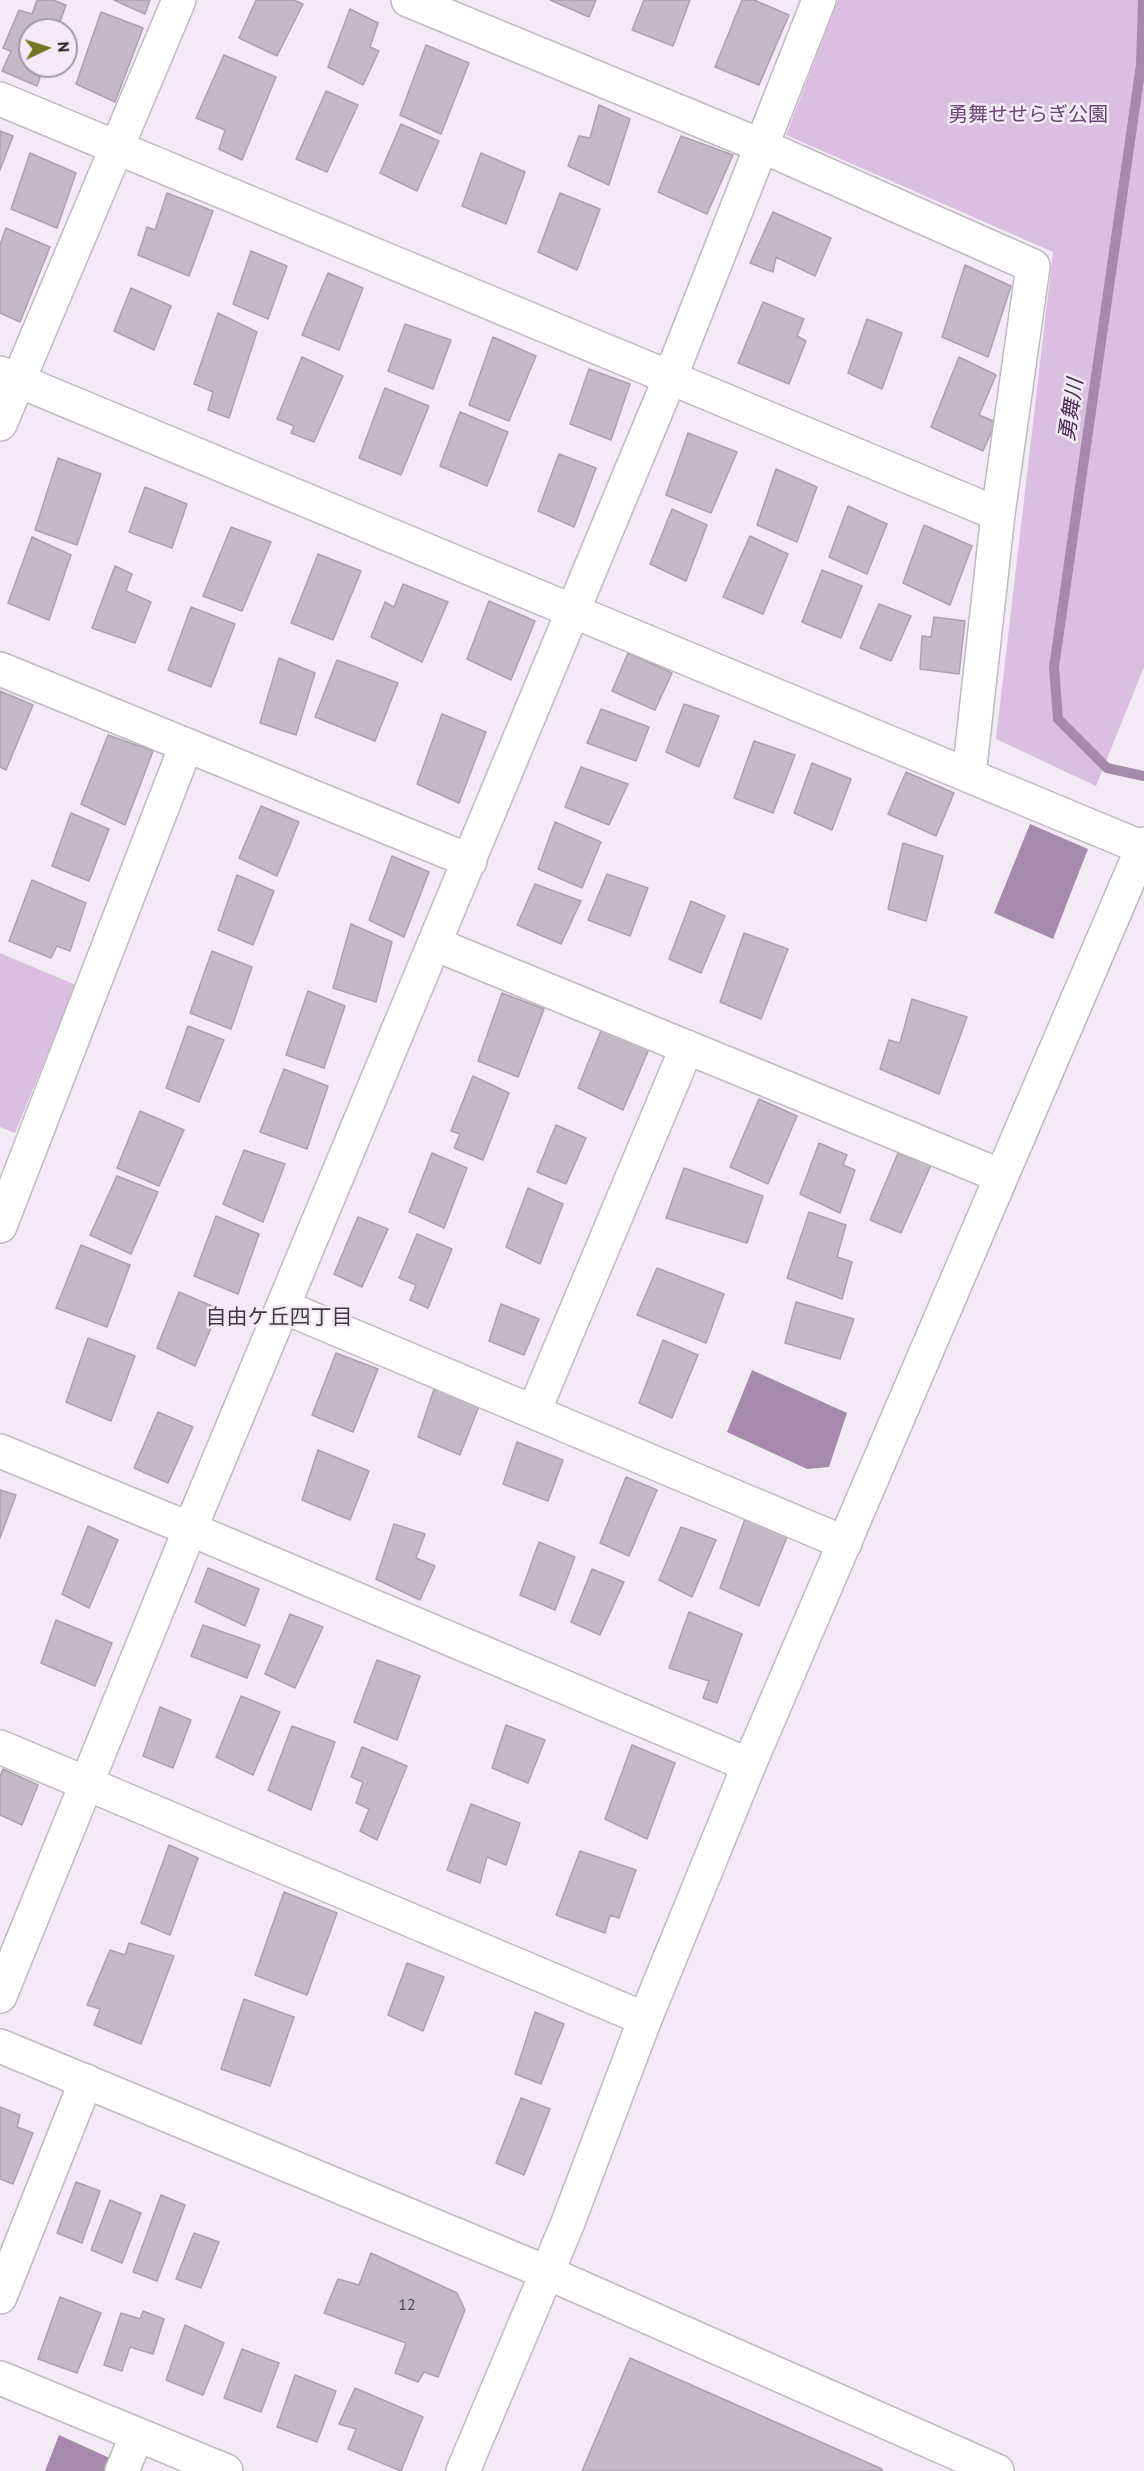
<!DOCTYPE html>
<html>
<head>
<meta charset="utf-8">
<style>
	body { margin:0 }
	#map { position:relative; width:1144px; height:2471px; overflow:hidden; background:#f2eaf4; font-family:"PT Sans",sans-serif }
	canvas { display:block }
	.north { position:absolute; left:18px; top:18px; width:60px; height:60px; box-sizing:border-box; background:#f2eaf4; border:2px solid #a09aa1; border-radius:50%; rotate:86deg; font-size:16px; font-weight:700; line-height:24px; text-align:center; color:#252225 }
	.north::after { content:''; display:block; margin:auto; width:21px; height:27px; background:#70761f; clip-path:polygon(50% 0,100% 100%,50% 72%,0 100%) }
</style>
</head>
<body>
<div id="map">
<canvas width="1144" height="2471"></canvas>
<div class="north">N</div>
</div>
<script>
const c = document.querySelector('canvas').getContext('2d');
c.lineJoin = 'round';
function paint(path, color) { c.fillStyle = color; c.fill(path, 'evenodd'); }
const shape = rows => new Path2D(rows.map(r => 'M' + r).join(''));
function strokePath(path, color, width, dash) { c.strokeStyle = color; c.lineWidth = width; c.lineCap = dash ? 'butt' : 'round'; c.setLineDash(dash || []); c.stroke(path); }
function drawText(font, color, halo, rows, align = 'center') {
  c.font = font + ' "PT Sans","Noto Sans JP",sans-serif'; c.lineWidth = 5; c.setLineDash([]); c.textBaseline = 'middle'; c.strokeStyle = halo; c.fillStyle = color; for (const [text, x, y, turn = 0] of rows) {
    c.save(); c.translate(x, y); c.rotate((+turn || 0) * Math.PI / 180); c.textAlign = isNaN(turn) ? turn : align; if (halo) c.strokeText(text, 0, 0); c.fillText(text, 0, 0); c.restore();
  }
}
const green = shape([
	[838,0,1144,0,1144,667,1096,786,996,739,1053,252,786,135],
	[0,953,76,985,15,1133,0,1127]
]);
const water = shape([
	[1030,824,1088,849,1053,939,994,913],
	[752,1370,847,1413,829,1467,807,1469,727,1432],
	[59,2435,114,2460,110,2471,45,2471]
]);
const stream = shape([
	[1143,0,1141,65,1054,667,1058,719,1107,768,1144,776]
]);
const building = shape([
	[37,0,53,0,66,5,57,30,30,30,30,66,44,66,37,86,2,71,11,51,3,48,19,10,32,14,37,0],
	[114,0,150,0,145,14,114,0],
	[256,0,294,0,303,4,277,56,239,38,256,0],
	[550,0,596,0,589,17,550,0],
	[644,0,690,0,673,46,632,30,644,0],
	[742,0,754,0,789,15,759,85,715,67,742,0],
	[350,9,378,23,370,47,379,51,363,85,328,67,350,9],
	[101,12,143,28,115,102,76,84,101,12],
	[426,45,469,63,441,134,400,115,426,45],
	[224,55,276,77,242,160,219,149,225,130,196,118,224,55],
	[326,91,358,105,327,172,296,159,326,91],
	[599,105,630,119,609,185,568,166,579,136,590,138,599,105],
	[401,124,439,141,417,191,380,173,401,124],
	[0,131,13,136,0,170,0,131],
	[681,136,733,155,707,214,658,192,681,136],
	[30,153,76,173,57,228,11,209,30,153],
	[481,153,525,172,506,224,462,206,481,153],
	[167,193,213,211,189,276,138,255,147,227,155,230,167,193],
	[560,193,600,209,577,270,538,252,560,193],
	[773,212,831,238,815,276,776,257,773,272,750,263,773,212],
	[6,228,50,247,20,322,0,313,0,245,6,228],
	[251,251,287,266,268,319,233,304,251,251],
	[965,265,1011,286,988,357,942,337,965,265],
	[328,273,363,288,339,350,302,335,328,273],
	[131,288,171,306,154,350,114,331,131,288],
	[763,302,804,319,797,336,806,341,789,384,738,363,763,302],
	[218,313,257,332,229,418,208,410,213,392,194,384,218,313],
	[867,319,902,333,882,389,848,373,867,319],
	[405,324,451,340,433,389,388,371,405,324],
	[493,337,536,356,509,421,469,405,493,337],
	[302,357,343,376,314,442,291,433,294,426,277,419,302,357],
	[959,357,996,375,979,415,996,422,983,451,931,427,959,357],
	[589,369,630,384,611,440,570,424,589,369],
	[385,388,429,406,401,475,359,458,385,388],
	[460,412,508,432,487,486,440,466,460,412],
	[688,433,737,452,711,513,666,495,688,433],
	[559,454,596,468,574,527,538,511,559,454],
	[58,458,101,474,77,545,35,530,58,458],
	[776,469,817,487,797,542,757,525,776,469],
	[145,487,187,504,172,548,129,532,145,487],
	[848,506,887,524,867,574,829,557,848,506],
	[672,509,707,525,686,581,650,564,672,509],
	[924,525,972,546,950,605,903,583,924,525],
	[231,527,271,542,242,611,203,596,231,527],
	[750,536,788,554,763,614,723,597,750,536],
	[32,537,71,555,49,620,8,603,32,537],
	[318,554,361,571,333,640,291,623,318,554],
	[115,566,132,574,126,591,151,602,135,643,92,628,115,566],
	[822,570,862,586,841,638,802,622,822,570],
	[403,584,448,602,422,662,371,637,385,602,394,607,403,584],
	[489,601,535,621,511,680,467,659,489,601],
	[879,604,911,616,891,661,860,648,879,604],
	[191,607,235,624,211,687,168,670,191,607],
	[934,617,965,621,959,674,920,669,922,636,931,637,934,617],
	[628,653,672,673,655,710,612,691,628,653],
	[279,658,315,673,296,735,260,723,279,658],
	[337,660,398,683,375,741,315,717,337,660],
	[0,691,33,705,6,770,0,767,0,691],
	[684,704,719,716,699,767,666,752,684,704],
	[601,709,649,727,636,761,587,743,601,709],
	[442,714,486,732,459,803,417,784,442,714],
	[108,735,153,751,125,825,81,804,108,735],
	[754,741,795,755,773,813,734,798,754,741],
	[812,763,851,779,832,830,794,813,812,763],
	[581,767,628,784,609,825,565,807,581,767],
	[906,772,954,793,936,836,888,814,906,772],
	[261,806,299,822,277,876,239,858,261,806],
	[71,813,109,829,89,881,52,866,71,813],
	[555,822,601,842,582,888,538,869,555,822],
	[903,843,943,856,926,921,888,909,903,843],
	[392,856,429,872,404,937,369,920,392,856],
	[607,874,648,888,630,936,588,920,607,874],
	[237,875,274,891,253,945,218,930,237,875],
	[32,880,86,903,70,951,57,946,51,958,9,941,32,880],
	[535,884,581,901,561,944,517,925,535,884],
	[691,901,725,916,701,973,669,959,691,901],
	[351,924,392,942,376,1002,333,988,351,924],
	[744,933,788,949,761,1019,720,1002,744,933],
	[212,951,252,967,231,1029,190,1013,212,951],
	[308,991,345,1006,324,1068,286,1055,308,991],
	[502,993,544,1009,518,1077,478,1061,502,993],
	[912,999,967,1017,939,1094,880,1069,889,1040,900,1043,912,999],
	[188,1026,224,1040,199,1102,166,1088,188,1026],
	[602,1028,649,1049,623,1110,578,1088,602,1028],
	[284,1069,328,1086,307,1149,260,1132,284,1069],
	[473,1076,509,1093,483,1160,454,1148,460,1134,451,1131,473,1076],
	[759,1099,797,1116,768,1184,730,1167,759,1099],
	[140,1111,184,1130,159,1186,117,1168,140,1111],
	[556,1125,586,1138,566,1184,537,1172,556,1125],
	[819,1143,847,1155,843,1165,855,1170,840,1213,800,1194,819,1143],
	[244,1150,285,1164,263,1222,223,1204,244,1150],
	[432,1153,467,1168,444,1228,409,1212,432,1153],
	[898,1153,931,1165,901,1233,870,1220,898,1153],
	[684,1168,763,1196,747,1243,666,1218,684,1168],
	[117,1176,158,1192,131,1254,90,1235,117,1176],
	[528,1188,563,1204,540,1264,506,1247,528,1188],
	[809,1212,846,1225,837,1257,852,1262,842,1299,787,1278,809,1212],
	[216,1216,259,1234,238,1294,194,1276,216,1216],
	[358,1217,388,1229,362,1287,334,1274,358,1217],
	[417,1234,452,1249,428,1308,410,1300,416,1285,399,1278,417,1234],
	[81,1245,130,1265,107,1327,56,1308,81,1245],
	[657,1268,724,1294,706,1343,637,1315,657,1268],
	[179,1292,219,1309,195,1366,157,1348,179,1292],
	[796,1302,854,1319,840,1359,785,1343,796,1302],
	[501,1304,539,1319,524,1355,489,1341,501,1304],
	[88,1338,135,1356,111,1421,66,1402,88,1338],
	[663,1340,698,1355,672,1418,639,1403,663,1340],
	[336,1353,378,1369,353,1432,312,1415,336,1353],
	[434,1389,479,1406,460,1455,418,1437,434,1389],
	[158,1412,193,1427,168,1483,134,1468,158,1412],
	[517,1442,563,1460,548,1501,503,1484,517,1442],
	[318,1450,369,1471,350,1520,302,1500,318,1450],
	[626,1477,657,1490,629,1556,600,1543,626,1477],
	[0,1490,16,1495,0,1538,0,1490],
	[745,1519,787,1537,759,1606,720,1588,745,1519],
	[394,1524,425,1534,416,1558,435,1566,420,1600,376,1579,394,1524],
	[88,1526,118,1540,89,1608,62,1594,88,1526],
	[681,1527,716,1540,692,1597,659,1580,681,1527],
	[539,1542,575,1557,555,1610,520,1595,539,1542],
	[208,1568,259,1589,245,1626,195,1602,208,1568],
	[592,1569,624,1582,600,1635,571,1622,592,1569],
	[689,1612,742,1634,717,1703,703,1698,709,1681,669,1668,689,1612],
	[290,1614,323,1627,295,1688,265,1674,290,1614],
	[56,1620,112,1643,95,1686,41,1663,56,1620],
	[203,1625,260,1645,247,1678,191,1656,203,1625],
	[377,1660,420,1676,397,1740,354,1722,377,1660],
	[241,1696,280,1712,253,1775,216,1757,241,1696],
	[160,1707,191,1720,173,1768,143,1756,160,1707],
	[506,1725,545,1740,528,1783,492,1768,506,1725],
	[292,1726,335,1742,311,1810,268,1790,292,1726],
	[632,1745,675,1763,647,1839,605,1819,632,1745],
	[362,1747,407,1766,377,1840,360,1831,369,1809,356,1803,363,1782,351,1777,362,1747],
	[3,1769,38,1785,22,1825,0,1815,0,1777,3,1769],
	[471,1804,520,1823,506,1865,487,1857,480,1883,447,1870,471,1804],
	[169,1845,198,1858,170,1935,141,1923,169,1845],
	[580,1851,636,1870,619,1918,610,1915,605,1933,556,1915,580,1851],
	[284,1892,337,1913,307,1995,255,1975,284,1892],
	[129,1943,174,1956,141,2044,94,2025,100,2009,87,2005,110,1950,125,1955,129,1943],
	[407,1963,444,1977,423,2031,388,2015,407,1963],
	[244,1999,294,2017,270,2086,221,2069,244,1999],
	[535,2012,564,2024,541,2084,515,2074,535,2012],
	[521,2098,550,2109,524,2175,496,2163,521,2098],
	[0,2107,20,2115,17,2127,33,2133,13,2184,0,2179,0,2107],
	[76,2182,100,2191,82,2243,57,2233,76,2182],
	[161,2195,185,2205,157,2281,133,2272,161,2195],
	[110,2200,141,2213,122,2263,91,2250,110,2200],
	[194,2233,219,2242,201,2288,176,2279,194,2233],
	[371,2253,457,2293,465,2310,438,2377,424,2372,418,2382,395,2373,406,2343,324,2313,338,2279,359,2285,371,2253],
	[60,2297,101,2313,77,2373,38,2359,60,2297],
	[143,2311,164,2319,153,2354,130,2347,122,2371,104,2365,121,2313,140,2319,143,2311],
	[185,2325,224,2343,203,2395,166,2380,185,2325],
	[242,2349,279,2363,261,2412,224,2398,242,2349],
	[630,2358,882,2469,882,2471,582,2471,630,2358],
	[295,2375,336,2391,317,2442,277,2427,295,2375],
	[355,2388,423,2417,401,2471,348,2449,356,2429,339,2424,355,2388]
]);
const street = shape([
	[408,0,762,146,1033,266,998,514,969,775],
	[0,99,998,514],
	[0,373,1143,848],
	[0,424,179,0],
	[0,669,470,861],
	[435,944,1001,1176],
	[0,1226,186,746],
	[284,1307,845,1543],
	[534,1411,687,1047],
	[0,1451,190,1529,749,1765],
	[0,1747,645,2019],
	[0,1996,190,1529,670,378,819,0],
	[0,2297,86,2081],
	[0,2378,226,2471],
	[122,2471,137,2435]
]);
const secondary = shape([
	[0,2046,548,2273,997,2471],
	[463,2471,567,2225,645,2019,749,1765,1144,844]
]);
const numberNames = [
	["12",407,2305]
];
const parkNames = [
	["勇舞せせらぎ公園",1028,115]
];
const waterNames = [
	["勇舞川",1072,410,-82]
];
const neighbourhoodNames = [
	["自由ケ丘四丁目",279,1318]
];
paint(green, '#dbbfe0');
paint(water, '#a68aab');
strokePath(stream, '#a68aab', 10);
paint(building, '#c2bac4');
strokePath(building, '#aba3ac', 1.5);
strokePath(street, '#c0b8c2', 36);
strokePath(secondary, '#c0b8c2', 36);
strokePath(street, '#fff', 33);
strokePath(secondary, '#fff', 33);
drawText('16px', '#4c484d', null, numberNames);
drawText('20px', '#6b4473', '#f2eaf4', parkNames);
drawText('italic 21px', '#4c2753', '#f2eaf4', waterNames);
drawText('21px', '#413a42', '#f2eaf4', neighbourhoodNames);
</script>
</body>
</html>
